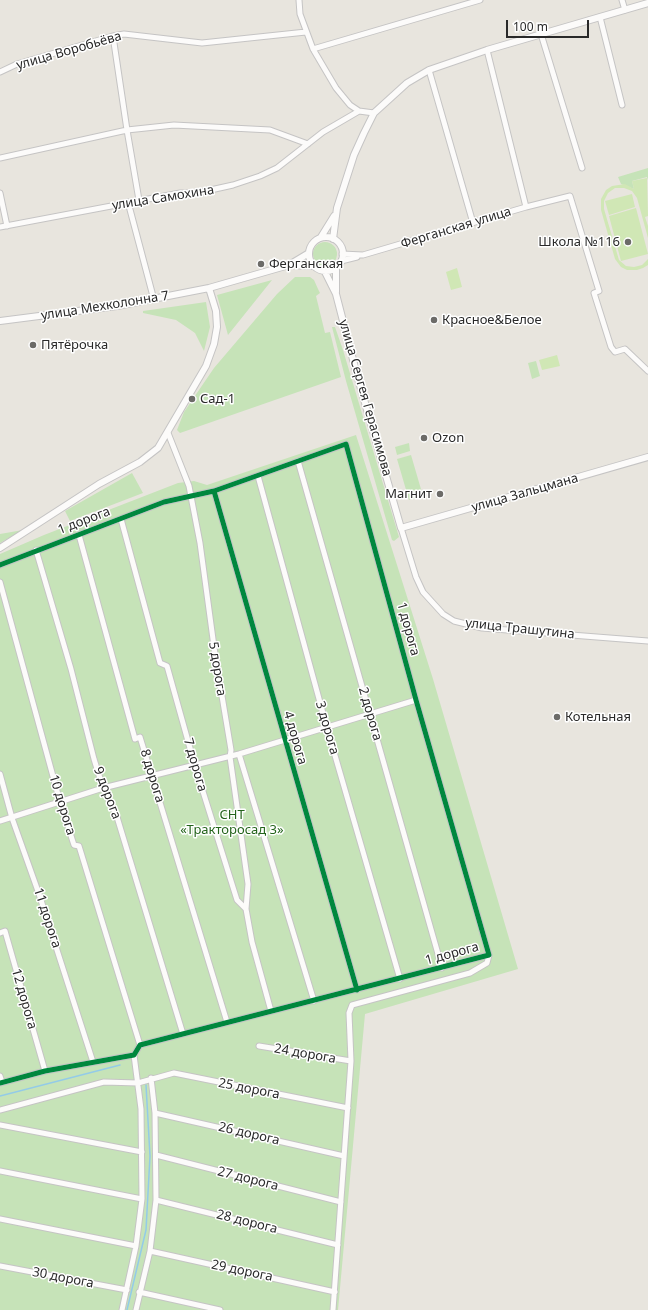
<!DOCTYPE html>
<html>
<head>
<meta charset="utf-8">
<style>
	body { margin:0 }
	#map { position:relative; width:648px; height:1310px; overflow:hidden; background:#e8e5de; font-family:"Noto Sans",sans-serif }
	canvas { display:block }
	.scale { position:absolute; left:506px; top:20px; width:83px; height:18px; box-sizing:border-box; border:2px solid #292929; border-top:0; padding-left:5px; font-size:12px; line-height:14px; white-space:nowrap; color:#292929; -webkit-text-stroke:3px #fff; paint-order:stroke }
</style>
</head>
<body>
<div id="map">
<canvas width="648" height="1310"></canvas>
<div class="scale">100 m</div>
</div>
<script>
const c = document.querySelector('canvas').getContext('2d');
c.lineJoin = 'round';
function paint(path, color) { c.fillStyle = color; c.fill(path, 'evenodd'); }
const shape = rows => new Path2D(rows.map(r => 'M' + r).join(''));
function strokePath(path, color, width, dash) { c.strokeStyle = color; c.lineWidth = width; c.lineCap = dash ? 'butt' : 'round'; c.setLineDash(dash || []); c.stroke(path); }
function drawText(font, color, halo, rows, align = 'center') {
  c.font = font + ' "Noto Sans",sans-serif'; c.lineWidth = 3; c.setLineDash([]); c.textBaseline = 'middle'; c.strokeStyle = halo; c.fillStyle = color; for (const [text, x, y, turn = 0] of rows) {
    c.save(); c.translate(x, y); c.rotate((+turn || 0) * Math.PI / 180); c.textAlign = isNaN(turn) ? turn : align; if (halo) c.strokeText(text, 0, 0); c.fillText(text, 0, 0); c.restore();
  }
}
const green = shape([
	[648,168,648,180,647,177,632,181,634,189,621,184,618,177],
	'313 254a12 12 0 1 1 24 0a12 12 0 1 1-24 0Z',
	[295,277,310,277,314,280,318,289,320,293,316,296,325,333,330,332,341,377,180,433,177,430,184,412,214,368,277,294],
	[272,280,228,335,217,295],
	[206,302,210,327,204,351,195,333,176,320,143,313,143,311],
	[332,327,335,327,343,350,399,537,394,541,392,540,346,381],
	[536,361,540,376,532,379,528,363],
	[356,435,433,679,518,969,365,1014,338,1310,0,1310,0,554,44,535,178,483,194,481,207,485],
	[409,443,410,451,397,455,395,447],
	[411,455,423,496,409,500,397,459],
	[132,473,143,493,70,521,65,511],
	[23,530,0,543,0,534]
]);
const pitch = shape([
	[647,178,648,216,645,217,648,226,648,238,637,198,632,191,624,188,615,188,608,193,604,201,604,209,619,260,626,266,634,267,642,265,648,259,648,265,643,268,637,270,627,270,621,267,615,259,601,210,601,199,606,190,612,186,625,184,634,189,632,181],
	[632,194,635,207,609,215,605,201],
	[636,208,648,254,621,261,609,216],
	[457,268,462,287,451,290,446,272],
	[557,355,560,366,542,370,539,360]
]);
const stream = shape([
	[0,1096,120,1065],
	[127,1310,146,1230,150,1156,146,1085]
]);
const minor = shape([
	[299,0,300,14,313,49,336,88,350,105,359,111],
	[622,0,625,10],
	[600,17,622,105],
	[541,34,582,168],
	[113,36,127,130,139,200],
	[313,49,480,0],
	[487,50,526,207],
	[429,70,473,223],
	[0,72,17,64,113,36,124,34,202,43,306,32],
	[0,158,127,130,174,125,270,130,308,144],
	[0,193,7,226],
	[128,202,154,300],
	[0,227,180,193,197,193,233,185,260,176,277,168,323,132,359,111,374,113],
	[342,254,363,255,526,207,570,196,599,291,594,293,611,347,615,352,625,349,648,371],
	[341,261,357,257],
	[168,433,189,486,200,543,215,654,231,750,230,757,248,884,246,909],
	[298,461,442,968],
	[258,476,327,728,400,979],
	[214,491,357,990],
	[121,519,160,663,167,666,195,766,237,900,246,909,252,942,271,1011],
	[401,528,416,577,423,592,443,614,454,621,482,628,648,641],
	[79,535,135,739,140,737,227,1022],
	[36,550,71,669,94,759,103,788,117,817,183,1034],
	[0,565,164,502,214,491,346,444,416,700,489,955,140,1045,134,1055,45,1071,0,1083],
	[0,582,60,802,74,845,79,846,140,1045],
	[239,754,314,1001],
	[0,774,12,818,39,894,93,1062],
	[0,821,103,788,239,754,416,700],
	[0,933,5,931,45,1071],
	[259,1046,351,1061],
	[0,1076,2,1082],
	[0,1110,104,1082,138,1083,174,1073,348,1108],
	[155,1113,344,1156],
	[0,1125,142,1152],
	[156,1155,341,1202],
	[0,1171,142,1199],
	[156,1200,338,1245],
	[0,1219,136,1246],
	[150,1251,335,1292],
	[0,1266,127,1290],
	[139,1292,220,1310],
	[122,1310,136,1246,142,1199,141,1109,134,1055],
	[136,1310,150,1251,156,1200,155,1113,151,1078],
	[333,1310,351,1061,349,1013,352,1005,470,973,487,963,489,955]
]);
const tertiary = shape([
	[321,237,334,216],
	'309 254a17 17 0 1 1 34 0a17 17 0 1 1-34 0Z',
	[333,239,337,208,354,155,364,133,374,113,407,83,429,70,487,50,648,3],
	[289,265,313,266],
	[336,267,336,292],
	[324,270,336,294,357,375,401,528,648,457],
	[0,321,117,306,209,288,289,265,309,253],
	[0,548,99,484,140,462,158,448,206,366,214,344,217,327,216,311,209,288]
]);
const cycleway = shape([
	[214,491,357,990],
	[0,565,164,502,214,491,346,444,416,700,489,955,140,1045,134,1055,45,1071,0,1083]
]);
const markers = [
	[628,242,4,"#6c6b68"],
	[261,264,4,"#6c6b68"],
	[434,320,4,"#6c6b68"],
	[33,345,4,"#6c6b68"],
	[192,399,4,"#6c6b68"],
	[424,438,4,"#6c6b68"],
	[440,494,4,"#6c6b68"],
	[557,717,4,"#6c6b68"]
];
const streetNames = [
	["улица Воробьёва",69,51,-16],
	["улица Самохина",163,198,-9],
	["Ферганская улица",456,228,-17],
	["улица Мехколонна 7",105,306,-9],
	["улица Сергея Герасимова",365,398,74],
	["улица Зальцмана",525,493,-16],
	["1 дорога",84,521,-21],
	["1 дорога",408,629,75],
	["улица Трашутина",520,629,6],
	["5 дорога",217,669,81],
	["2 дорога",370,714,74],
	["3 дорога",327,728,74],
	["4 дорога",295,738,74],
	["7 дорога",195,765,74],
	["8 дорога",152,776,73],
	["9 дорога",107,793,69],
	["10 дорога",62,805,73],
	["11 дорога",47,918,72],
	["1 дорога",452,954,-15],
	["12 дорога",24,999,74],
	["24 дорога",305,1054,10],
	["25 дорога",249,1089,11],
	["26 дорога",249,1134,13],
	["27 дорога",248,1179,14],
	["28 дорога",247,1222,14],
	["29 дорога",242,1271,12],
	["30 дорога",63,1278,11]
];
const poiNames = [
	["Школа №116",620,242,"right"],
	["Ферганская",269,264],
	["Красное&Белое",442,320],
	["Пятёрочка",41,345],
	["Сад-1",200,399],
	["Ozon",432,438],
	["Магнит",432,494,"right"],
	["Котельная",565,717]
];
const parkNames = [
	["СНТ",232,815],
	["«Тракторосад 3»",232,830]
];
paint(green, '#c6e3b8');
paint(pitch, '#d0e7b5');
strokePath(stream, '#93cbe8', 1.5);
strokePath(minor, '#c5c4c4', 7);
strokePath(tertiary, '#c5c4c4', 8);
strokePath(minor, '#fcfbfa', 5);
strokePath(tertiary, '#fcfbfa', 6);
strokePath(cycleway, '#00873e', 5);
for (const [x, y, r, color] of markers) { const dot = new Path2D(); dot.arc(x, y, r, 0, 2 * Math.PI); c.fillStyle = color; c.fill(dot); strokePath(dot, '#fff', 1.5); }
drawText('13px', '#292929', '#fff', streetNames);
drawText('13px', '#292929', '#fff', poiNames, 'left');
drawText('13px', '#24641b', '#fff', parkNames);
</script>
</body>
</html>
